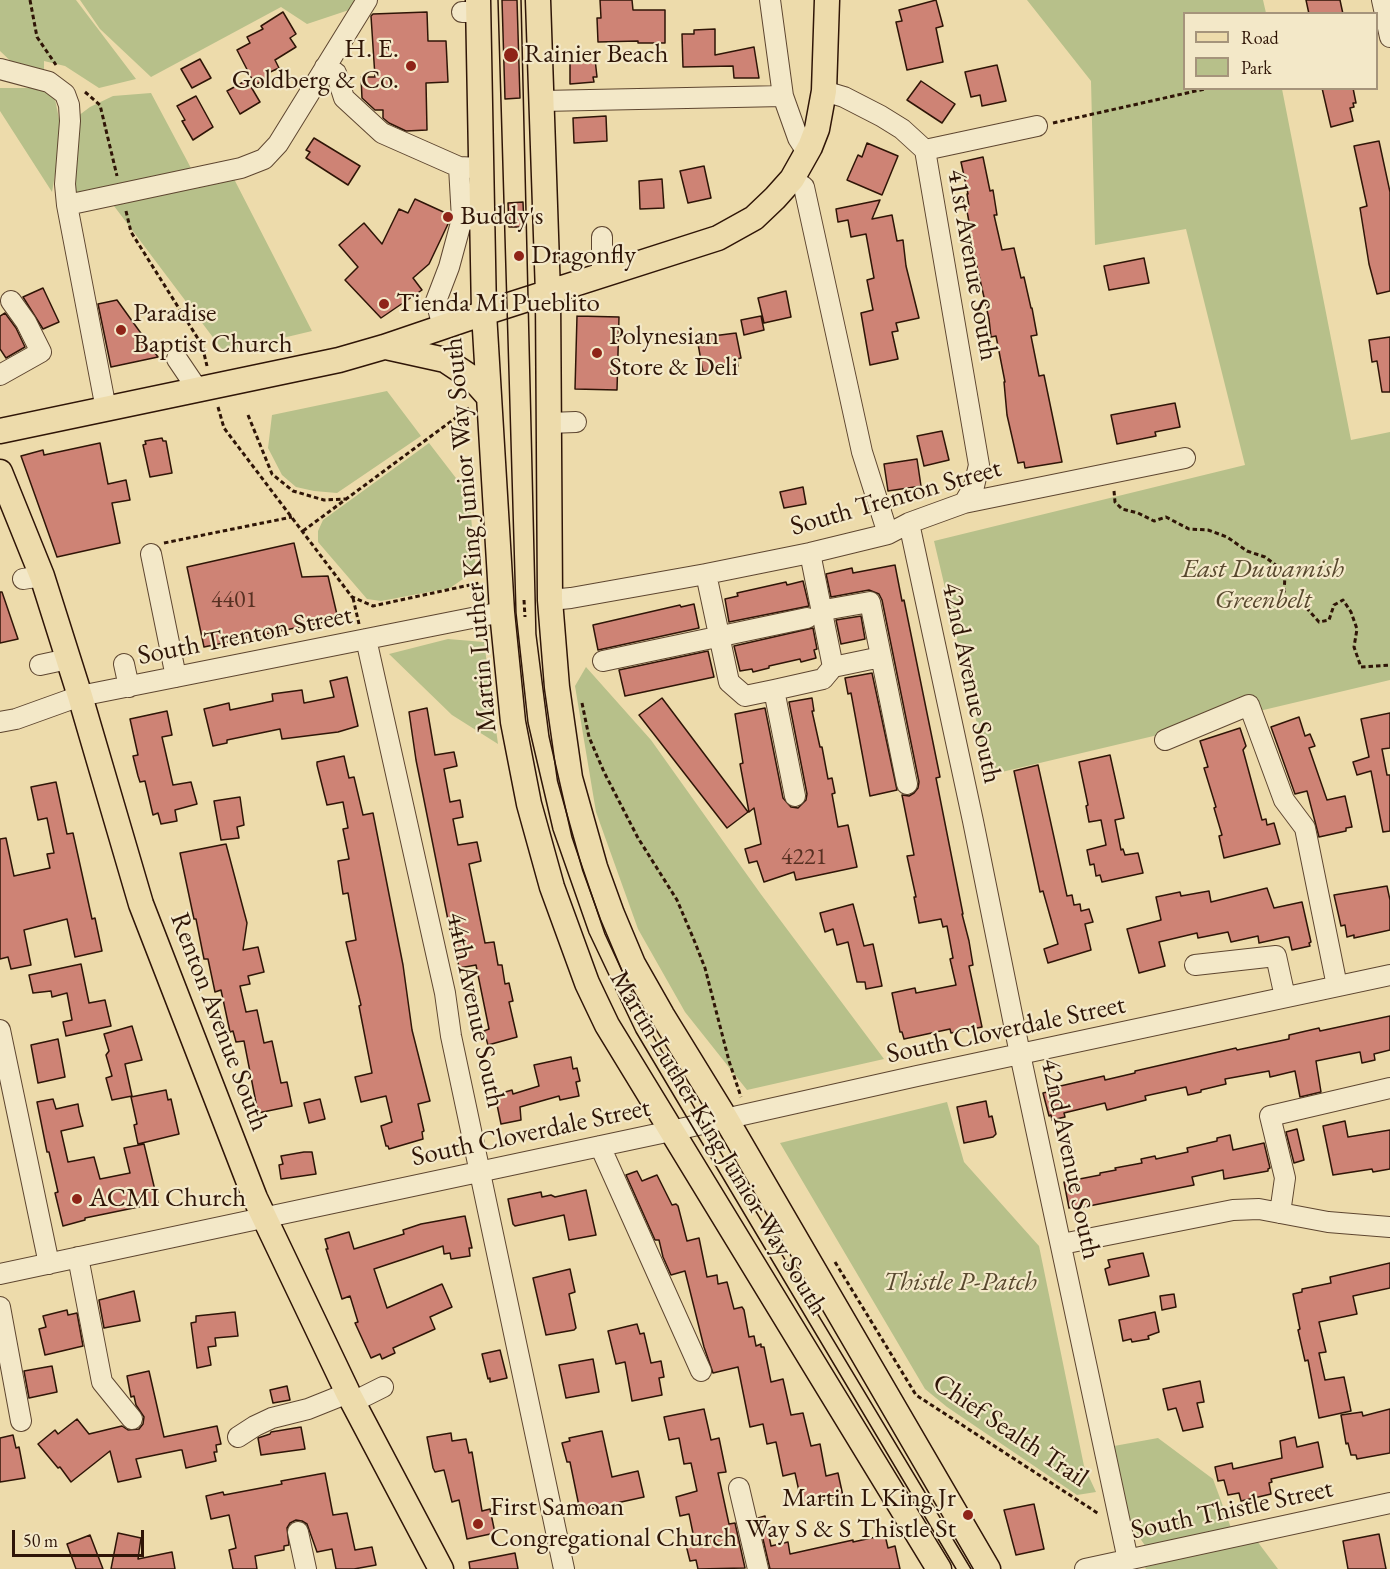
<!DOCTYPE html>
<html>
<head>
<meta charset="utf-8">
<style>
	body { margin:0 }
	#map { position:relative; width:1390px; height:1569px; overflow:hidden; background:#eddbab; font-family:"EB Garamond",serif }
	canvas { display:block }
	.legend { position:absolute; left:1183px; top:12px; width:195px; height:78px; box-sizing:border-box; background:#f3e8c8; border:2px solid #a5947b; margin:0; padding:8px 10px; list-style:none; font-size:18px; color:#2f1507 }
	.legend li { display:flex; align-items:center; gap:12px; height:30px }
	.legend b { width:30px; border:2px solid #a5947b }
	.scale { position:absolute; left:12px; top:1530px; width:132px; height:27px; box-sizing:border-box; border:3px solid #2f1507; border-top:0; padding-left:8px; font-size:18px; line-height:21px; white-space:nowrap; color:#2f1507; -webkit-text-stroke:4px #f3e8c8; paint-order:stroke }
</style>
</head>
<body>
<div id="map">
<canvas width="1390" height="1569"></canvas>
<ul class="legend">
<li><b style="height:8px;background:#eddbab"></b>Road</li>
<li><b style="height:16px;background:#b7c08a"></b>Park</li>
</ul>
<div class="scale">50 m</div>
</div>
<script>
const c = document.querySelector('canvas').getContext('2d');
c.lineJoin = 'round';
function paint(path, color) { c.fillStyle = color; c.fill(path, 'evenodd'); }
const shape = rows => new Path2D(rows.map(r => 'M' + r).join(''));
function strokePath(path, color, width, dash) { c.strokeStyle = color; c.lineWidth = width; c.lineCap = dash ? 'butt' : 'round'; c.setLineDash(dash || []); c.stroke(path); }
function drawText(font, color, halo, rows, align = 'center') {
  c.font = font + ' "EB Garamond",serif'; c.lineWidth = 4.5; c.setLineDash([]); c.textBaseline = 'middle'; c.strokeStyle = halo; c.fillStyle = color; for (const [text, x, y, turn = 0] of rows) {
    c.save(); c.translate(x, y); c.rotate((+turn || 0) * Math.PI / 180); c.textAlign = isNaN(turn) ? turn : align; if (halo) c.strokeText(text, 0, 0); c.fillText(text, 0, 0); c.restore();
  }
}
const green = shape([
	[0,0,76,0,136,79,99,88,65,66,44,61,44,72,20,70,0,51],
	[80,0,355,0,349,10,307,24,281,7,151,77,100,29],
	[1027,0,1263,0,1266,13,1184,14,1184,88,1282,89,1351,440,1390,432,1390,680,989,775,934,541,1245,465,1186,229,1095,245,1091,81],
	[0,88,39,88,54,94,62,134,52,192,0,111],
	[151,93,192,170,76,194,72,181,78,116,90,107,113,96],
	[233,177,312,331,224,352,111,202],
	[387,391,421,436,337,493,314,491,296,487,282,475,268,448,272,415],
	[429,443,469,495,476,570,450,588,381,601,367,599,318,542,318,531,323,520],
	[448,639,484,642,498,744,452,715,389,654],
	[586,667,651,740,760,893,884,1059,747,1090,685,1012,638,929,596,812,575,686],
	[947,1102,964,1162,1039,1246,1084,1466,1096,1492,1077,1495,947,1407,925,1389,780,1143],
	[1158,1438,1213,1479,1231,1528,1146,1547,1131,1525,1114,1446],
	[1257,1541,1278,1569,1146,1569,1145,1567]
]);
const building = shape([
	[502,0,517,0,520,98,505,99,502,0],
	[600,0,632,0,633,10,665,10,665,43,638,43,638,41,598,42,597,18,601,18,600,0],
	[936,0,943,26,936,28,943,62,907,70,896,22,902,21,899,10,936,0],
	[1306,0,1340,0,1343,14,1309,14,1306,0],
	[283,12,296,34,290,38,296,47,275,60,279,68,268,73,270,77,255,85,237,50,250,43,247,37,263,29,261,26,283,12],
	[427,12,428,41,446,41,448,82,426,83,427,130,406,131,389,123,383,118,383,110,375,110,362,98,361,77,375,77,371,16,373,14,427,12],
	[715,29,715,55,754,47,759,78,734,78,733,66,683,67,682,34,694,34,694,30,715,29],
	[200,59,211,78,192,88,181,69,200,59],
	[595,59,597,77,593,77,594,82,570,84,570,62,595,59],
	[997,65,1006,101,982,106,980,95,971,97,965,72,997,65],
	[247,80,260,102,240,114,227,91,247,80],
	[921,81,955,104,942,123,907,100,921,81],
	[1322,88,1353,88,1356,103,1353,103,1354,107,1350,108,1353,121,1331,127,1322,88],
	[196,96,213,127,193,140,182,121,185,120,177,106,196,96],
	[606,116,607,141,574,143,573,118,606,116],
	[314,138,360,166,348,185,306,158,310,152,306,150,314,138],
	[1379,141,1390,192,1390,291,1377,294,1369,264,1360,208,1367,206,1354,146,1379,141],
	[867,143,898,156,882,195,847,180,858,155,862,157,867,143],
	[983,157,990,191,993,190,997,215,994,215,1002,250,1014,248,1021,278,1024,277,1031,308,1032,308,1037,335,1031,336,1039,376,1044,375,1062,462,1025,468,1024,462,1018,463,1007,415,1004,382,1005,382,996,336,991,337,989,319,967,223,969,222,966,206,969,206,967,194,968,194,961,162,983,157],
	[704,166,711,198,688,203,680,171,704,166],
	[662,179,664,208,640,209,639,181,662,179],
	[415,199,450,215,448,224,429,264,413,278,422,290,381,318,345,280,358,267,339,245,364,223,382,244,399,209,408,213,415,199],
	[880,200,872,219,892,215,897,241,903,240,906,266,919,318,896,323,898,331,892,332,898,359,870,365,861,313,873,310,867,280,874,278,866,234,851,237,848,220,838,222,836,209,880,200],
	[523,202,524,227,509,227,508,203,523,202],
	[1144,258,1149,283,1109,290,1104,266,1144,258],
	[43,288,59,322,43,329,23,297,43,288],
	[786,291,791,317,764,323,758,298,786,291],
	[117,300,158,357,111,367,98,304,117,300],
	[5,313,16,328,25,347,6,358,0,349,0,316,5,313],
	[577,316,619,317,617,390,575,389,577,316],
	[761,316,764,330,744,335,741,320,761,316],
	[736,333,741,358,737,359,738,366,703,372,697,338,736,333],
	[1390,337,1390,392,1382,392,1377,361,1372,362,1369,340,1390,337],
	[1175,403,1180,427,1155,432,1156,436,1117,444,1111,415,1175,403],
	[942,431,949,460,924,466,917,436,942,431],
	[162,438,163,441,166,441,172,473,150,477,143,445,146,444,145,441,162,438],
	[100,443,108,484,126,480,130,500,112,503,120,543,57,557,21,456,43,450,44,455,100,443],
	[917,459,921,486,888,491,884,464,917,459],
	[803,487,806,504,784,508,780,492,803,487],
	[294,543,302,577,328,576,338,619,204,647,187,567,294,543],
	[895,565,902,601,904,600,940,777,936,778,963,914,962,914,969,941,973,965,969,966,982,1027,951,1033,950,1029,904,1039,902,1032,900,1032,892,993,915,988,916,993,956,985,950,959,953,958,947,926,943,927,941,919,919,923,914,897,916,897,907,856,914,855,902,795,909,796,914,793,918,788,919,782,882,600,879,594,869,590,831,597,826,574,852,568,853,573,895,565],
	[803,581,809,606,729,622,725,599,738,596,737,593,786,582,787,585,803,581],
	[0,592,2,592,18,639,0,643,0,592],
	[694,604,699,628,598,650,593,625,680,605,681,607,694,604],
	[861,616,865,639,841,644,836,620,861,616],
	[813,628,817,649,814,650,816,658,801,662,800,659,769,666,769,668,753,672,752,669,740,671,734,646,813,628],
	[708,651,714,677,625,696,619,670,708,651],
	[872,673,897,790,870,796,851,693,848,694,845,678,872,673],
	[347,677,358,726,338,732,282,739,280,729,227,740,227,743,213,746,204,709,229,703,230,710,273,701,272,694,302,690,304,703,334,697,330,681,347,677],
	[662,698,748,812,727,828,639,715,662,698],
	[812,698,814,711,812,711,820,747,822,747,828,779,832,778,835,793,832,794,838,827,848,825,857,867,796,880,794,872,764,882,757,861,749,863,745,849,761,844,754,808,749,812,740,764,743,763,735,714,765,708,783,798,791,807,798,808,806,800,807,794,789,702,812,698],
	[427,708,435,755,454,752,457,766,444,769,450,802,460,800,463,817,453,819,458,845,477,842,481,861,469,864,485,943,494,942,498,965,502,965,505,984,509,983,513,1001,509,1002,517,1037,488,1045,484,1031,489,1029,476,965,459,968,453,929,450,930,416,760,409,712,427,708],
	[167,711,172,735,162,737,173,785,191,782,197,804,175,810,177,821,161,824,158,813,153,815,145,781,140,782,138,776,133,756,138,755,130,719,167,711],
	[1390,713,1390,748,1382,749,1387,775,1390,775,1390,831,1383,832,1371,771,1357,775,1353,762,1369,757,1361,719,1390,713],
	[1299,717,1305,736,1310,734,1315,746,1309,748,1327,800,1345,796,1352,827,1346,828,1346,831,1319,837,1307,791,1295,794,1271,727,1299,717],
	[1240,728,1246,746,1243,750,1262,820,1266,819,1267,825,1274,823,1280,844,1224,858,1219,836,1222,835,1214,808,1216,807,1204,768,1208,767,1200,741,1240,728],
	[1110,755,1124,818,1115,820,1121,850,1123,849,1125,855,1138,853,1143,873,1102,882,1100,875,1096,876,1094,864,1090,865,1087,850,1106,845,1101,820,1089,822,1086,806,1088,805,1079,762,1110,755],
	[344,756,349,778,354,777,363,815,373,813,403,965,412,1030,430,1101,418,1104,424,1131,422,1132,423,1139,389,1149,388,1146,386,1146,381,1126,392,1122,386,1096,361,1102,355,1077,372,1073,359,1006,361,1005,346,942,356,940,348,893,343,894,338,861,349,859,343,829,348,828,343,802,327,805,317,765,317,762,344,756],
	[1038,765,1067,896,1072,895,1074,905,1080,904,1081,911,1089,909,1093,922,1085,924,1091,950,1048,963,1044,949,1058,944,1043,891,1040,892,1014,771,1038,765],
	[56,782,67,834,73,833,92,919,95,918,102,951,75,957,67,919,24,930,31,965,11,969,8,957,0,959,0,839,6,838,14,876,50,868,47,854,54,853,47,818,38,820,31,787,56,782],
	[240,797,244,825,237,827,239,838,221,840,214,801,240,797],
	[226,844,247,923,243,950,258,947,264,972,248,976,250,984,240,986,246,1012,257,1010,264,1043,272,1041,281,1083,287,1082,292,1106,258,1113,244,1041,236,1042,233,1031,230,1032,221,990,215,992,208,959,204,959,196,919,194,919,180,853,226,844],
	[1387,886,1390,900,1390,930,1354,938,1354,935,1347,937,1345,925,1341,926,1334,895,1387,886],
	[1267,888,1274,908,1302,902,1311,942,1309,943,1310,946,1292,950,1289,937,1286,937,1259,943,1258,936,1231,942,1228,932,1198,938,1197,933,1159,942,1165,966,1139,973,1127,929,1161,920,1156,897,1180,892,1181,896,1209,891,1211,902,1267,888],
	[853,904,864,946,873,944,882,986,866,989,865,982,857,982,848,942,837,945,833,929,825,932,820,913,853,904],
	[81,964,89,1003,105,1000,111,1026,66,1036,63,1022,72,1020,67,993,52,997,51,991,33,993,29,975,81,964],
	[1390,1016,1390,1050,1374,1054,1375,1060,1362,1063,1360,1052,1316,1061,1321,1092,1300,1097,1295,1071,1270,1077,1269,1071,1225,1079,1226,1084,1201,1090,1201,1092,1188,1095,1186,1087,1145,1096,1146,1100,1107,1110,1105,1103,1064,1113,1065,1117,1052,1120,1051,1115,1049,1116,1043,1093,1056,1090,1056,1087,1104,1076,1105,1080,1135,1073,1135,1071,1236,1048,1237,1050,1289,1039,1289,1035,1319,1028,1320,1031,1390,1016],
	[132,1026,142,1060,125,1064,132,1096,112,1100,106,1078,112,1076,106,1055,109,1051,104,1034,132,1026],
	[58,1039,65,1077,38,1083,31,1045,58,1039],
	[571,1057,573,1069,577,1068,580,1081,576,1082,579,1096,560,1100,559,1096,520,1107,521,1120,501,1124,495,1095,512,1090,513,1094,539,1086,534,1065,571,1057],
	[166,1090,168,1100,171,1099,179,1134,138,1144,134,1125,137,1124,131,1097,166,1090],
	[53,1099,56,1109,78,1104,79,1111,83,1126,61,1131,68,1162,94,1157,100,1179,130,1173,124,1148,144,1144,158,1203,85,1218,85,1220,63,1226,55,1193,58,1192,49,1152,47,1152,37,1102,53,1099],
	[320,1099,325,1119,309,1123,304,1103,320,1099],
	[986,1101,989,1117,992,1116,996,1134,993,1137,964,1143,957,1107,986,1101],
	[1345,1121,1348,1137,1390,1130,1390,1169,1373,1172,1372,1169,1333,1175,1323,1126,1345,1121],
	[1297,1129,1304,1160,1294,1163,1286,1132,1297,1129],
	[1230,1135,1233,1150,1264,1143,1270,1168,1268,1169,1268,1171,1224,1179,1223,1170,1192,1177,1194,1185,1074,1209,1073,1207,1069,1208,1064,1182,1100,1175,1100,1173,1116,1170,1115,1168,1142,1163,1141,1159,1155,1156,1156,1159,1188,1152,1187,1148,1217,1141,1217,1138,1230,1135],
	[304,1152,312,1152,316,1174,281,1179,279,1165,283,1164,281,1156,304,1152],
	[637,1171,642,1181,657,1175,672,1205,676,1204,678,1206,687,1241,699,1238,707,1277,717,1275,718,1284,727,1282,734,1309,742,1307,744,1310,749,1337,754,1336,756,1346,761,1344,761,1347,764,1347,771,1382,783,1379,791,1415,803,1413,811,1446,820,1444,826,1476,838,1473,843,1496,802,1505,795,1473,783,1476,776,1442,767,1444,763,1424,750,1427,738,1367,713,1373,704,1347,685,1271,671,1275,663,1257,659,1240,655,1240,626,1175,637,1171],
	[586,1190,596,1235,569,1240,564,1215,515,1226,513,1224,508,1199,541,1192,542,1197,551,1195,555,1197,586,1190],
	[465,1216,472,1248,469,1248,470,1256,451,1259,450,1253,444,1254,443,1246,374,1269,387,1308,442,1284,452,1307,430,1317,435,1329,393,1348,395,1353,382,1359,380,1354,371,1358,355,1323,358,1322,350,1296,342,1299,326,1249,328,1249,325,1239,349,1232,354,1249,404,1234,403,1230,421,1224,465,1216],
	[1143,1253,1149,1276,1109,1285,1105,1269,1110,1267,1108,1260,1143,1253],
	[1390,1263,1390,1288,1353,1296,1357,1314,1319,1322,1326,1352,1319,1353,1325,1380,1344,1377,1351,1411,1319,1418,1308,1360,1305,1361,1298,1330,1300,1329,1293,1294,1302,1292,1302,1289,1331,1283,1330,1277,1390,1263],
	[570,1269,575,1292,569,1294,576,1328,574,1330,546,1335,533,1278,570,1269],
	[134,1291,140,1321,104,1328,99,1300,134,1291],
	[1174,1294,1176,1307,1162,1310,1160,1296,1174,1294],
	[67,1310,68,1315,77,1313,83,1346,45,1355,39,1329,46,1327,43,1316,67,1310],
	[235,1312,238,1336,215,1338,216,1346,208,1347,211,1365,197,1368,191,1323,196,1322,196,1316,235,1312],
	[1155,1312,1159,1332,1148,1336,1149,1339,1132,1342,1131,1339,1123,1341,1119,1320,1155,1312],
	[637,1324,640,1334,644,1333,651,1363,661,1361,664,1377,659,1378,662,1395,632,1401,625,1362,616,1364,608,1331,637,1324],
	[500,1350,507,1378,490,1382,490,1378,488,1379,482,1354,500,1350],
	[593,1359,599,1392,566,1398,559,1365,593,1359],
	[52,1366,57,1392,29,1398,24,1371,52,1366],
	[149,1371,164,1437,217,1426,221,1444,216,1445,217,1452,214,1452,216,1461,186,1468,182,1450,180,1450,136,1459,141,1477,118,1482,110,1451,71,1482,60,1467,58,1468,38,1444,55,1430,58,1434,77,1419,89,1434,122,1426,128,1430,139,1429,143,1424,144,1417,136,1405,134,1396,131,1397,127,1376,149,1371],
	[1200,1381,1204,1402,1197,1403,1203,1427,1183,1431,1176,1408,1168,1410,1163,1389,1200,1381],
	[287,1386,290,1400,273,1403,270,1390,287,1386],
	[704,1409,711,1440,719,1438,726,1472,718,1473,729,1524,735,1523,745,1568,698,1569,696,1560,690,1561,686,1545,695,1543,689,1514,680,1516,676,1497,697,1491,691,1463,684,1464,679,1438,669,1440,664,1417,704,1409],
	[1390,1409,1390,1453,1357,1459,1356,1455,1351,1455,1348,1443,1346,1444,1341,1415,1362,1412,1363,1416,1390,1409],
	[301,1427,305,1449,261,1455,258,1438,270,1434,271,1432,301,1427],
	[602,1431,612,1477,638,1471,644,1497,580,1511,570,1462,567,1462,562,1443,570,1441,569,1438,602,1431],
	[451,1433,452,1441,466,1439,469,1453,472,1452,482,1511,490,1509,495,1533,467,1539,459,1500,452,1502,444,1470,435,1472,433,1468,427,1437,451,1433],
	[13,1435,16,1448,19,1447,25,1478,0,1482,0,1438,13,1435],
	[1295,1437,1297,1447,1318,1442,1323,1467,1271,1479,1272,1482,1269,1483,1271,1494,1241,1501,1239,1493,1228,1495,1224,1480,1218,1481,1215,1467,1232,1463,1233,1469,1282,1458,1280,1441,1295,1437],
	[325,1473,333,1515,347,1513,355,1550,372,1547,376,1565,354,1569,336,1569,332,1549,317,1552,307,1524,302,1521,296,1520,290,1523,287,1528,289,1545,284,1546,284,1550,255,1556,257,1569,233,1569,229,1550,236,1548,229,1515,211,1519,206,1496,223,1492,224,1495,282,1484,281,1481,325,1473],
	[1034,1504,1044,1549,1016,1555,1004,1510,1034,1504],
	[765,1516,771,1546,788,1542,790,1554,853,1540,853,1542,885,1535,888,1548,895,1546,900,1569,770,1569,758,1518,765,1516],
	[118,1533,141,1538,138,1559,172,1552,175,1569,111,1569,118,1533],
	[1379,1534,1386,1569,1348,1569,1343,1541,1379,1534],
	[90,1535,103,1569,76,1569,67,1544,90,1535],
	[515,1553,518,1569,470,1569,469,1562,515,1553]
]);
const path = shape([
	[30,0,37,37,56,65],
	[85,92,100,105,117,176],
	[1053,123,1209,88],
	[126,211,131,232,202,345,207,366],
	[218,407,224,428,352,597,373,606,479,583],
	[248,415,272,474,293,491,324,500,346,499],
	[1114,491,1115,502,1122,509,1138,513,1154,521,1166,517,1189,529,1208,530,1227,537,1247,551,1265,557,1285,572,1284,599,1294,607,1304,605,1319,622,1329,620,1334,605,1343,600,1351,612,1357,629,1354,647,1361,667,1390,665],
	[303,531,469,408],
	[164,543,292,517],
	[353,598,359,624],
	[524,600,525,617],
	[582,703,589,737,604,772,638,838,677,900,694,940,705,968,729,1061,741,1097],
	[835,1262,916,1395,1099,1514]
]);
const minor = shape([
	[770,0,783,96,798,138,807,152],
	[1382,0,1390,37],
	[462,12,478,12],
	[325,67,336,73,344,98,382,133,459,167,480,168],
	[0,69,49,82,65,94,69,105,70,121,65,184,67,205,106,409],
	[824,91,844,97,881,116,902,129,925,150,979,465,974,486,964,503],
	[542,101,783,96],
	[925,150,1037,126],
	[459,167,462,219],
	[792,179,804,187,862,452,888,534],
	[67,205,241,168,264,159,278,144,367,0],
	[602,237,602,276],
	[443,327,436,301,449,267,462,219,482,220],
	[177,359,198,390],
	[0,375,41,352,26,322,11,301],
	[549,423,576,422],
	[909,523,973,821,1020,1054,1128,1560],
	[151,554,176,677],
	[706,574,729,682,745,696,774,690,823,679,833,667,810,553],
	[23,579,42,576],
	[550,600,571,598,706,574,810,553,888,534,909,523,964,503,1185,458],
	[830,609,870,602,907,784],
	[366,639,445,993,451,1036,564,1569],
	[603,661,807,618],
	[124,664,129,687],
	[40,665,68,659],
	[833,667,881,657],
	[774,690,795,796],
	[0,722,16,719,80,696,502,612],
	[1165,740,1249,705,1284,800,1305,828,1337,986],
	[1195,965,1276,956,1285,997],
	[0,1030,49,1264],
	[600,1146,701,1371],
	[1280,1213,1285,1178,1270,1116,1390,1088],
	[1062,1244,1233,1210,1259,1209,1328,1222,1390,1227],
	[78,1257,102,1382,132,1419],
	[0,1274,671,1131,917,1076,1390,975],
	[0,1307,21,1421],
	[353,1402,383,1387],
	[238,1437,255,1426,272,1418,308,1409,348,1393],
	[739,1488,758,1569],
	[298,1532,306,1569],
	[1085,1569,1390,1503]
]);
const major = shape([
	[478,0,484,313,502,612,513,722,529,804,552,887,587,983,607,1025,939,1569],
	[538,0,548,294,550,600,557,687,570,778,595,867,612,914,633,964,662,1015,726,1119,988,1569],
	[386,347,445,360,472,378,488,396],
	[0,431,339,360,384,347,484,313,718,238,754,218,775,198,792,179,810,147,817,129,824,91,827,0],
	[0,472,42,576,80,696,141,904,255,1198,348,1393,441,1569]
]);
const tram = shape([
	[498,0,516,613,528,723,553,830,589,933,636,1032,956,1569],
	[521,0,536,634,549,736,572,837,605,934,648,1027,719,1150,971,1569]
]);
const markers = [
	[511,55,8,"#8f2418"],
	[411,66,6,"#8f2418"],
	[448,217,6,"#8f2418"],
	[519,256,6,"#8f2418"],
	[384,304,6,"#8f2418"],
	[121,330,6,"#8f2418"],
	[597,353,6,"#8f2418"],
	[77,1199,6,"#8f2418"],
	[968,1515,6,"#8f2418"],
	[478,1524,6,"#8f2418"]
];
const numberNames = [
	["4401",234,600],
	["4221",804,857]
];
const poiNames = [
	["H. E.",399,50,"right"],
	["Goldberg & Co.",399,81,"right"],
	["Rainier Beach",524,55],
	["Buddy's",460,217],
	["Dragonfly",531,256],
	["Tienda Mi Pueblito",396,304],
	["Paradise",133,314],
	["Baptist Church",133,345],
	["Polynesian",609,337],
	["Store & Deli",609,368],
	["ACMI Church",89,1199],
	["Martin L King Jr",956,1499,"right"],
	["Way S & S Thistle St",956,1530,"right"],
	["First Samoan",490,1508],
	["Congregational Church",490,1539]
];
const streetNames = [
	["41st Avenue South",972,265,80],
	["South Trenton Street",896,498,-16],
	["Martin Luther King Junior Way South",471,535,-95],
	["South Trenton Street",245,636,-11],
	["42nd Avenue South",971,683,78],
	["44th Avenue South",475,1010,78],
	["Renton Avenue South",219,1022,69],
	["South Cloverdale Street",1006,1030,-12],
	["South Cloverdale Street",531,1133,-12],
	["Martin Luther King Junior Way South",718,1143,59],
	["42nd Avenue South",1070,1159,78],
	["Chief Sealth Trail",1010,1431,34],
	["South Thistle Street",1232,1510,-12]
];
const parkNames = [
	["East Duwamish",1263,570],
	["Greenbelt",1263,601],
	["Thistle P-Patch",960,1283]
];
paint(green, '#b7c08a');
paint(building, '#ce8375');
strokePath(building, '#2f1507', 1.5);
strokePath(minor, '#5e4630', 22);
strokePath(major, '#2f1507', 27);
strokePath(path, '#2f1507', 3, [4.5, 3]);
strokePath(minor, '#f3e8c8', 20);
strokePath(major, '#eddbab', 24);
strokePath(tram, '#2f1507', 1.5);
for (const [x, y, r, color] of markers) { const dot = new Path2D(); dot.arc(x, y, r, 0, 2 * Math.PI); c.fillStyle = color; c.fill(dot); strokePath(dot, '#f3e8c8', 2); }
drawText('24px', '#573022', null, numberNames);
drawText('27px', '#2f1507', '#f3e8c8', poiNames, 'left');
drawText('27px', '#2f1507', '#f3e8c8', streetNames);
drawText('italic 27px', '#58482e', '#f3e8c8', parkNames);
</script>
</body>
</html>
